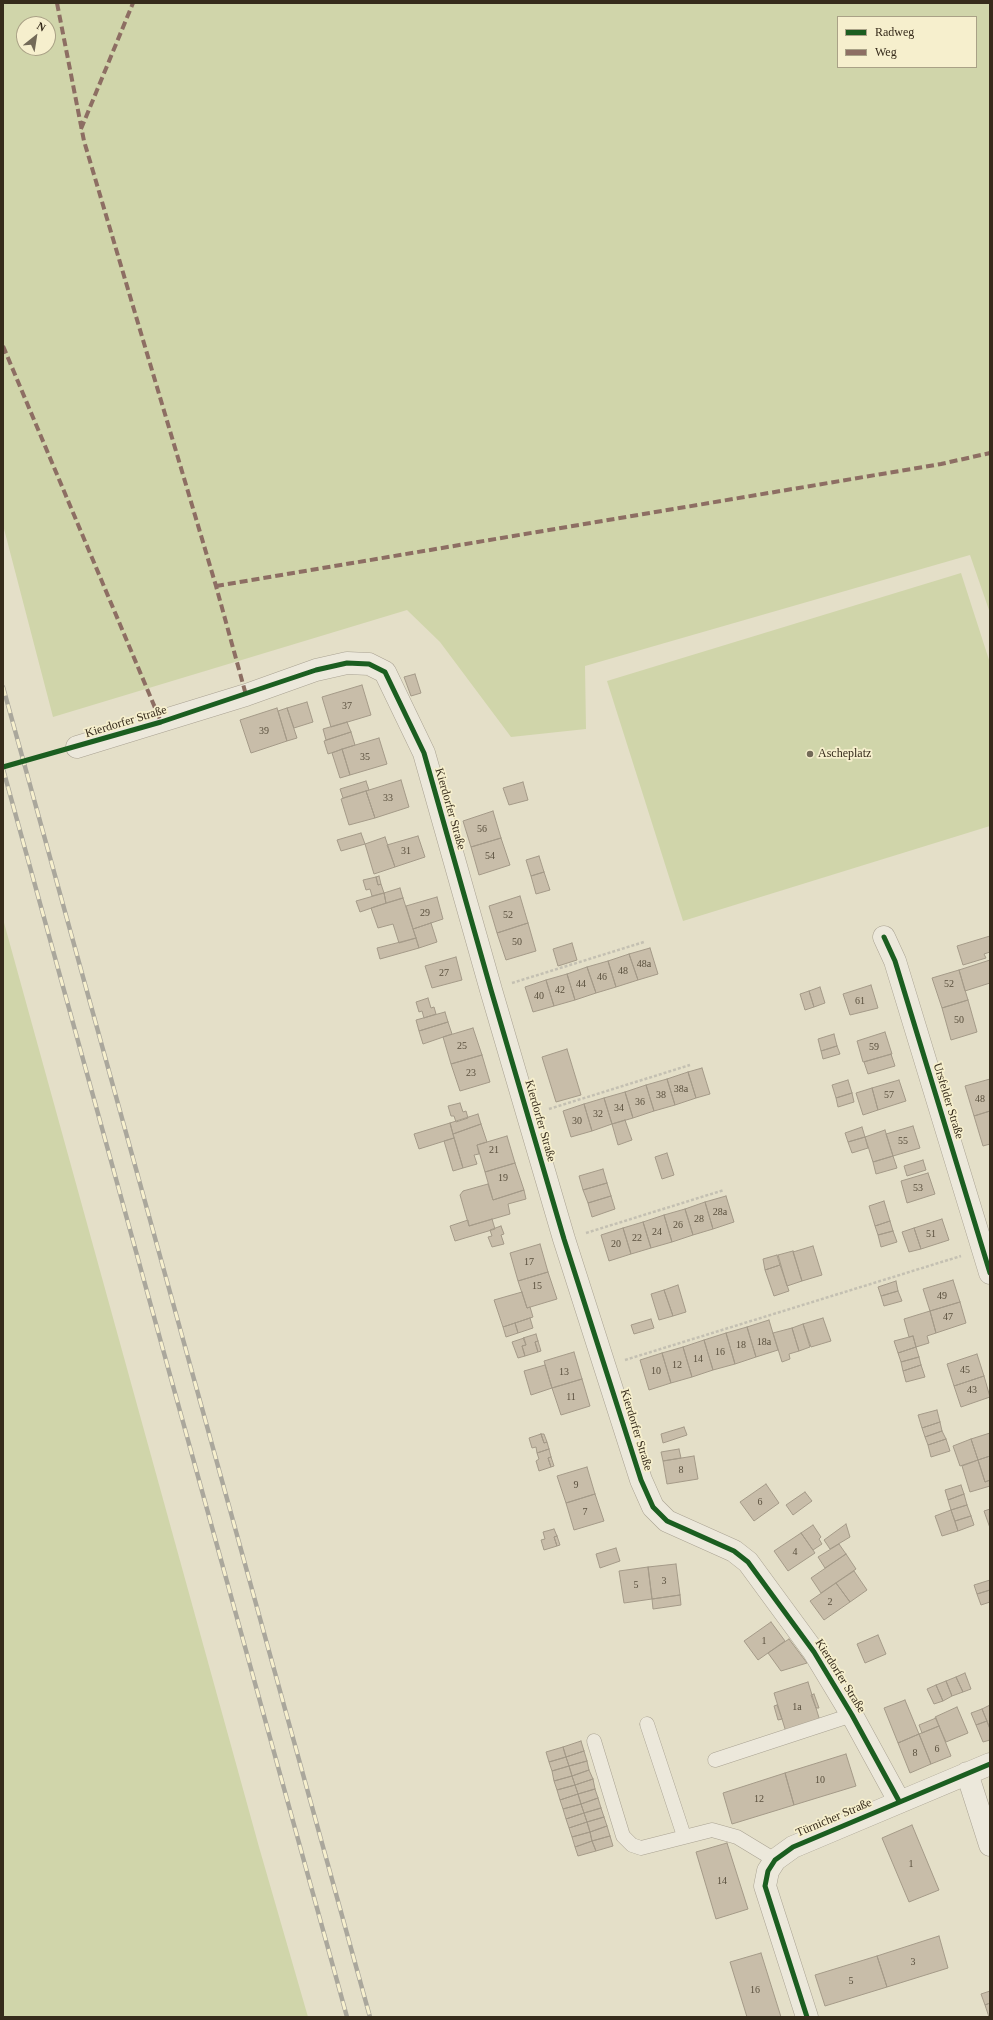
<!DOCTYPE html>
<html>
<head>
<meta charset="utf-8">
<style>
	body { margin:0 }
	#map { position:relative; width:993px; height:2020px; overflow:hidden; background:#e4dfc8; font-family:Georgia,serif }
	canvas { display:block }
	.frame { position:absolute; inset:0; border:4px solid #362b1b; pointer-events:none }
	.legend { position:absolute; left:837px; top:16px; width:140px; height:52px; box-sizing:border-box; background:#f6efcd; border:1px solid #a9a186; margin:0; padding:5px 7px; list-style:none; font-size:12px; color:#362b1b }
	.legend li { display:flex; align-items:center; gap:8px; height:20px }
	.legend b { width:20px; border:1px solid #a9a186 }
	.north { position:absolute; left:16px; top:16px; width:40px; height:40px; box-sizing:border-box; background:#f6efcd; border:1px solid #a9a186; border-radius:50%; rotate:30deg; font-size:11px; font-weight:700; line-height:16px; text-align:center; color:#362b1b }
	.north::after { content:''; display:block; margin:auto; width:14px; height:18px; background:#736a58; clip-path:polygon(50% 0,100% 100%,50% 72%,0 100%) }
</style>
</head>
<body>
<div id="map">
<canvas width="993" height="2020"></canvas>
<div class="frame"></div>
<ul class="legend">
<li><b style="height:5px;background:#1b5e20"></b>Radweg</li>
<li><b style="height:5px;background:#8d6e63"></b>Weg</li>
</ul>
<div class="north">N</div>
</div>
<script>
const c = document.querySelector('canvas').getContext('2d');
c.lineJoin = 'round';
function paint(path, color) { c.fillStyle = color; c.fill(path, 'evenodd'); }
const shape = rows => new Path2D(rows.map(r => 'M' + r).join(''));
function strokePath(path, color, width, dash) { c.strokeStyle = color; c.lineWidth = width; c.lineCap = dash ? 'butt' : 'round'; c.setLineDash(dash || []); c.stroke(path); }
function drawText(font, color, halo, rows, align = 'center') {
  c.font = font + ' Georgia,serif'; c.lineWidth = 3.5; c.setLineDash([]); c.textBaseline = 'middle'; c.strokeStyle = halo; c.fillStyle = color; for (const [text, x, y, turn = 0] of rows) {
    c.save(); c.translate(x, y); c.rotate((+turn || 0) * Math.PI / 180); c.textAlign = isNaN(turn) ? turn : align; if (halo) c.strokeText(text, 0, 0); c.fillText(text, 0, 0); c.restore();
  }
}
const green = shape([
	[3,3,990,3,990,613,970,555,585,666,586,729,511,737,440,642,407,610,53,717,3,525],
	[838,17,976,17,976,67,838,67],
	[24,24,48,24,48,48,24,48],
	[961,573,990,663,990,826,683,921,607,681],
	[3,919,259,1847,308,2017,3,2017]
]);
const building = shape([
	[415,674,421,693,411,696,404,677,415,674],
	[362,685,371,715,331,727,322,697,362,685],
	[307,702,313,722,294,728,287,708,307,702],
	[277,708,287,741,251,753,240,720,277,708],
	[287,708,297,738,287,741,278,711,287,708],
	[347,722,351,732,326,740,323,729,347,722],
	[351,732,355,745,328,754,324,741,351,732],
	[379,738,387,764,350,775,342,749,379,738],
	[342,749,350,775,340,778,332,753,342,749],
	[401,780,409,807,375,818,366,791,401,780],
	[366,781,369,790,343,798,340,789,366,781],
	[523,782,528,800,509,805,503,788,523,782],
	[366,791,375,818,349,825,341,799,366,791],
	[493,811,501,838,471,847,463,821,493,811],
	[361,833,365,844,341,851,337,840,361,833],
	[418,836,425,857,395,867,387,845,418,836],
	[385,837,395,867,374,874,365,844,385,837],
	[501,838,510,865,479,875,471,847,501,838],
	[539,856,544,872,531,876,526,860,539,856],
	[544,872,550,890,536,894,531,876,544,872],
	[379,876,381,884,378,885,376,877,379,876],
	[376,877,378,885,381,884,384,893,372,896,370,889,366,890,363,880,376,877],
	[400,888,403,898,386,903,384,893,400,888],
	[384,893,386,903,360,912,356,901,384,893],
	[520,896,528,923,497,933,489,906,520,896],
	[437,897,443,919,413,929,406,906,437,897],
	[403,898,416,938,399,943,393,924,378,928,371,908,403,898],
	[431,923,437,942,419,948,413,929,431,923],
	[528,923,536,951,506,960,497,933,528,923],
	[990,936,990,952,984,954,986,958,963,965,957,946,990,936],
	[416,938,419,948,380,959,377,948,416,938],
	[572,943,577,960,558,966,553,949,572,943],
	[650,948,658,974,638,980,629,954,650,948],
	[629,954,638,980,616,987,608,961,629,954],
	[456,957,462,980,432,988,425,966,456,957],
	[990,960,990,983,965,991,959,970,990,960],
	[608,961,616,987,596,993,587,967,608,961],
	[587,967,596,993,575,1000,567,974,587,967],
	[959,970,968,1000,942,1008,932,978,959,970],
	[567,974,575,1000,554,1006,546,980,567,974],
	[546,980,554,1006,533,1012,525,987,546,980],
	[871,985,878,1008,850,1015,843,994,871,985],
	[820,987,825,1003,814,1007,809,991,820,987],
	[809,991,814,1007,805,1010,800,994,809,991],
	[428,998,431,1008,434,1007,436,1014,424,1018,422,1011,419,1012,416,1002,428,998],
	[968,1000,977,1032,951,1040,942,1008,968,1000],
	[445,1012,448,1022,419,1031,416,1020,445,1012],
	[448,1022,452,1034,423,1044,419,1031,448,1022],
	[473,1028,482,1055,451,1064,443,1037,473,1028],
	[885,1032,892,1054,863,1062,857,1041,885,1032],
	[834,1034,837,1046,821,1051,818,1039,834,1034],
	[837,1046,840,1054,823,1059,821,1051,837,1046],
	[567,1049,581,1095,556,1102,542,1057,567,1049],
	[891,1054,895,1066,868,1074,864,1062,891,1054],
	[482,1055,490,1082,460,1091,451,1064,482,1055],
	[702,1068,710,1094,696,1098,688,1072,702,1068],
	[688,1072,696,1098,675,1105,667,1079,688,1072],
	[667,1079,675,1105,654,1111,646,1085,667,1079],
	[990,1079,990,1111,974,1116,965,1086,990,1079],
	[848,1080,852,1093,836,1098,832,1085,848,1080],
	[899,1080,906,1101,878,1110,872,1088,899,1080],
	[646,1085,654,1111,633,1118,625,1092,646,1085],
	[872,1088,878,1110,863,1115,856,1093,872,1088],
	[625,1092,633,1118,612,1124,604,1098,625,1092],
	[852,1093,854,1102,838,1107,836,1098,852,1093],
	[604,1098,612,1124,592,1131,584,1104,604,1098],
	[460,1103,463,1112,466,1111,468,1118,456,1122,454,1116,451,1116,448,1106,460,1103],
	[584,1104,592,1131,571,1137,563,1111,584,1104],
	[990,1111,990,1144,983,1146,974,1116,990,1111],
	[478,1114,481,1124,453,1134,450,1123,478,1114],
	[625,1120,632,1140,618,1145,612,1124,625,1120],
	[450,1123,454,1138,419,1149,414,1134,450,1123],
	[481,1124,487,1142,477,1145,479,1154,474,1155,477,1164,463,1168,453,1134,481,1124],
	[913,1126,920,1148,893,1156,886,1134,913,1126],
	[862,1127,865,1137,848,1142,845,1133,862,1127],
	[885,1130,893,1156,873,1162,865,1137,885,1130],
	[507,1136,515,1163,485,1172,477,1145,507,1136],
	[865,1137,868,1148,852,1153,848,1142,865,1137],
	[454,1138,463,1168,453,1171,444,1141,454,1138],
	[667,1153,674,1175,662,1179,655,1157,667,1153],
	[893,1156,897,1168,876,1174,873,1162,893,1156],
	[923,1160,926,1170,907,1176,904,1166,923,1160],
	[515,1163,524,1190,493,1200,485,1172,515,1163],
	[603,1169,607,1183,583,1190,579,1176,603,1169],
	[928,1173,935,1194,907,1203,901,1181,928,1173],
	[607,1183,611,1196,588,1203,583,1190,607,1183],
	[488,1184,493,1200,524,1190,526,1199,508,1204,510,1214,469,1226,460,1195,463,1191,488,1184],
	[611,1196,615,1209,592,1217,588,1203,611,1196],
	[726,1196,734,1222,713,1229,705,1202,726,1196],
	[884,1201,890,1221,875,1226,869,1206,884,1201],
	[705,1202,713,1229,693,1235,685,1209,705,1202],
	[685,1209,693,1235,672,1242,664,1215,685,1209],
	[664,1215,672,1242,651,1248,643,1222,664,1215],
	[492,1219,495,1229,455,1241,450,1226,468,1220,469,1226,492,1219],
	[942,1219,949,1240,921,1249,914,1228,942,1219],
	[890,1221,893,1231,878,1235,875,1226,890,1221],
	[643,1222,651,1248,631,1254,623,1228,643,1222],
	[501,1226,504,1234,501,1235,504,1244,492,1247,488,1237,492,1236,490,1230,501,1226],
	[623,1228,631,1254,609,1261,601,1235,623,1228],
	[914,1228,921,1249,909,1252,902,1232,914,1228],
	[893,1231,897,1242,881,1247,878,1235,893,1231],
	[540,1244,548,1272,518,1281,510,1253,540,1244],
	[813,1246,822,1275,802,1281,793,1252,813,1246],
	[793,1251,802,1281,787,1286,778,1255,793,1251],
	[777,1255,780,1265,765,1270,763,1259,777,1255],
	[780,1265,789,1291,774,1296,765,1270,780,1265],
	[548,1272,557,1299,527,1308,518,1281,548,1272],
	[953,1280,960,1302,930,1311,923,1289,953,1280],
	[896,1281,898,1291,881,1296,878,1287,896,1281],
	[678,1285,686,1312,673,1316,664,1290,678,1285],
	[664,1290,673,1316,659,1320,651,1294,664,1290],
	[898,1291,902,1301,884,1306,881,1296,898,1291],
	[522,1292,527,1308,530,1307,533,1317,503,1327,494,1300,522,1292],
	[960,1302,966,1323,936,1333,930,1311,960,1302],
	[930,1311,936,1333,927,1336,929,1343,916,1347,913,1336,909,1337,904,1319,930,1311],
	[530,1318,533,1328,518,1333,515,1323,530,1318],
	[823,1318,831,1341,811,1347,803,1324,823,1318],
	[651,1319,654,1328,634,1334,631,1325,651,1319],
	[769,1320,778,1350,756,1357,747,1327,769,1320],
	[515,1323,518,1333,506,1337,503,1327,515,1323],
	[803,1324,810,1347,799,1351,792,1328,803,1324],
	[747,1327,756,1357,735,1364,726,1333,747,1327],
	[792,1328,799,1351,789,1354,790,1359,782,1362,773,1333,792,1328],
	[726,1333,735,1364,713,1370,704,1340,726,1333],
	[536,1334,538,1341,535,1342,538,1352,525,1356,522,1346,526,1345,523,1338,536,1334],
	[913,1336,916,1347,898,1353,894,1341,913,1336],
	[524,1338,526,1345,522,1346,525,1356,518,1358,512,1342,524,1338],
	[704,1340,713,1370,692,1377,683,1347,704,1340],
	[538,1341,541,1351,538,1352,535,1342,538,1341],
	[683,1347,692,1377,671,1383,662,1353,683,1347],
	[916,1347,919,1357,901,1362,898,1353,916,1347],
	[574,1352,582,1379,552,1388,544,1361,574,1352],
	[662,1353,671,1383,649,1390,640,1360,662,1353],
	[977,1354,984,1376,954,1386,947,1364,977,1354],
	[919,1357,921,1365,903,1371,901,1362,919,1357],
	[545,1365,552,1388,531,1395,524,1371,545,1365],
	[921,1365,925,1377,906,1382,903,1371,921,1365],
	[984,1376,990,1397,961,1407,954,1386,984,1376],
	[582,1379,590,1406,561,1415,552,1388,582,1379],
	[937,1410,940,1422,922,1428,918,1415,937,1410],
	[940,1422,942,1431,925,1437,922,1428,940,1422],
	[684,1427,687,1435,663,1443,661,1434,684,1427],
	[942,1431,946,1439,928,1445,925,1437,942,1431],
	[990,1433,990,1456,978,1460,971,1439,990,1433],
	[541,1434,544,1434,547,1442,544,1443,541,1434],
	[541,1434,544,1443,547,1442,549,1449,537,1453,536,1447,532,1448,529,1438,541,1434],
	[946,1439,950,1451,931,1457,928,1445,946,1439],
	[971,1439,978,1460,960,1466,953,1446,971,1439],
	[549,1449,551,1457,548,1458,551,1467,539,1471,536,1461,539,1459,537,1453,549,1449],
	[679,1449,681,1458,663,1461,661,1452,679,1449],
	[694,1456,698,1479,667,1484,663,1461,694,1456],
	[990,1456,990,1480,985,1482,978,1460,990,1456],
	[551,1457,554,1466,551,1467,548,1458,551,1457],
	[978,1460,985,1482,990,1480,990,1486,970,1492,962,1466,978,1460],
	[587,1467,595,1494,566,1503,557,1476,587,1467],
	[766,1484,779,1503,754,1521,740,1502,766,1484],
	[961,1485,964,1494,948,1500,945,1490,961,1485],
	[805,1492,812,1501,793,1515,786,1505,805,1492],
	[595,1494,604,1521,574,1530,566,1503,595,1494],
	[964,1494,967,1505,951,1510,948,1500,964,1494],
	[967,1505,971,1516,955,1521,951,1510,967,1505],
	[990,1509,990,1528,984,1511,990,1509],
	[951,1510,958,1531,942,1536,935,1516,951,1510],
	[971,1516,974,1525,958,1531,955,1521,971,1516],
	[846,1524,850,1537,830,1549,824,1540,846,1524],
	[813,1525,821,1537,819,1539,822,1544,813,1550,801,1533,813,1525],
	[554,1529,557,1536,554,1537,557,1546,544,1550,541,1540,545,1539,543,1532,554,1529],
	[801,1533,815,1553,788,1571,774,1551,801,1533],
	[557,1536,560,1545,557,1546,554,1537,557,1536],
	[839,1544,846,1554,825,1568,818,1557,839,1544],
	[616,1548,620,1561,600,1568,596,1554,616,1548],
	[846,1554,856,1569,821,1593,811,1578,846,1554],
	[676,1564,680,1595,652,1599,648,1567,676,1564],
	[648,1567,652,1599,624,1603,619,1571,648,1567],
	[854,1571,867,1590,850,1602,836,1583,854,1571],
	[990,1580,990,1590,977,1594,974,1585,990,1580],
	[836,1583,850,1602,824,1620,810,1601,836,1583],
	[990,1590,990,1602,981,1605,977,1594,990,1590],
	[680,1595,681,1605,653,1609,652,1599,680,1595],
	[771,1622,785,1641,758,1660,744,1641,771,1622],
	[878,1635,886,1654,865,1663,857,1644,878,1635],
	[789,1639,807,1663,781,1671,768,1653,789,1639],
	[965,1673,971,1689,963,1692,956,1677,965,1673],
	[956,1677,963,1692,952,1696,946,1681,956,1677],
	[946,1681,952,1696,943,1701,936,1685,946,1681],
	[808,1682,820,1721,786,1732,774,1693,808,1682],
	[936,1685,943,1701,934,1704,927,1689,936,1685],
	[814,1694,819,1708,816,1708,811,1695,814,1694],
	[905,1700,919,1734,898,1743,884,1708,905,1700],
	[777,1705,782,1719,778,1720,774,1706,777,1705],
	[990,1705,990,1729,982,1709,990,1705],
	[957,1707,968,1733,946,1742,935,1717,957,1707],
	[982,1709,987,1721,976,1725,971,1713,982,1709],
	[936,1718,939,1726,922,1733,919,1725,936,1718],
	[987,1721,990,1729,990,1740,983,1742,976,1725,987,1721],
	[939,1726,951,1756,931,1764,919,1734,939,1726],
	[919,1734,931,1764,910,1773,898,1743,919,1734],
	[581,1741,584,1751,566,1757,563,1747,581,1741],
	[563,1747,566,1757,549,1762,546,1752,563,1747],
	[584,1751,587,1761,569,1766,566,1757,584,1751],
	[846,1754,856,1786,794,1805,785,1773,846,1754],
	[566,1757,569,1766,552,1771,549,1762,566,1757],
	[587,1761,589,1770,572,1776,569,1766,587,1761],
	[569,1766,572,1776,554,1781,552,1771,569,1766],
	[589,1770,593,1779,575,1785,572,1776,589,1770],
	[785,1773,794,1805,732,1824,723,1793,785,1773],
	[572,1776,575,1785,557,1790,554,1781,572,1776],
	[593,1779,595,1789,578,1794,575,1785,593,1779],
	[575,1785,578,1794,560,1800,557,1790,575,1785],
	[595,1789,598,1798,581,1804,578,1794,595,1789],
	[578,1794,581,1804,563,1809,560,1800,578,1794],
	[598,1798,601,1808,584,1813,581,1804,598,1798],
	[581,1804,584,1813,566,1819,563,1809,581,1804],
	[601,1808,604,1817,587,1822,584,1813,601,1808],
	[584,1813,587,1822,569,1828,566,1819,584,1813],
	[604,1817,607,1826,590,1832,587,1822,604,1817],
	[587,1822,590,1832,572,1837,569,1828,587,1822],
	[912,1825,939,1890,909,1902,882,1838,912,1825],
	[607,1826,610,1836,592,1841,590,1832,607,1826],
	[590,1832,592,1841,575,1847,572,1837,590,1832],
	[610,1836,613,1846,596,1851,592,1841,610,1836],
	[592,1841,596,1851,578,1856,575,1847,592,1841],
	[727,1843,748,1909,716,1919,696,1852,727,1843],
	[939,1936,948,1968,887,1987,877,1956,939,1936],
	[761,1953,781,2017,747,2017,730,1962,761,1953],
	[877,1956,887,1987,825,2006,815,1975,877,1956],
	[990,1991,990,2003,985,2005,981,1994,990,1991],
	[990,2003,990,2017,989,2017,985,2005,990,2003]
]);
const path = shape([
	[512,983,644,942],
	[549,1109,690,1065],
	[586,1233,724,1190],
	[625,1360,961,1256]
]);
const lane = shape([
	[647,1724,684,1836],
	[594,1741,623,1836,632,1845,641,1848,712,1830,737,1837,775,1860],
	[715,1760,852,1715]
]);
const street = shape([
	[77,747,246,695,316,670,347,663,369,664,385,672,424,753,491,990,564,1239,641,1480,653,1507,667,1521,734,1551,748,1562,814,1652,852,1715,899,1801],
	[884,937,895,961,990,1273],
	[967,1773,990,1845],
	[807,2017,765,1886,768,1871,775,1860,793,1847,990,1764]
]);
const rail = shape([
	[3,687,370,2017],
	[3,769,347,2017]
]);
const quiet = shape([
	[57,3,84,141,216,586,246,695],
	[81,129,133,3],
	[3,346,161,722],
	[216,586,941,464,990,453]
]);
const cycleway = shape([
	[3,767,161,722,316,670,347,663,369,664,385,672,424,753,491,990,564,1239,641,1480,653,1507,667,1521,734,1551,748,1562,814,1652,852,1715,899,1801],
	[884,937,895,961,990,1273],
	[807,2017,765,1886,768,1871,775,1860,793,1847,990,1764]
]);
const markers = [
	[810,754,4,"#736a58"]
];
const numberNames = [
	["37",347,706],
	["39",264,731],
	["35",365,757],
	["33",388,798],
	["56",482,829],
	["31",406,851],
	["54",490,856],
	["29",425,913],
	["52",508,915],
	["50",517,942],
	["48a",644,964],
	["48",623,971],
	["27",444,973],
	["46",602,977],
	["44",581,984],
	["52",949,984],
	["42",560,990],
	["40",539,996],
	["61",860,1001],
	["50",959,1020],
	["25",462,1046],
	["59",874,1047],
	["23",471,1073],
	["38a",681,1089],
	["38",661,1095],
	["57",889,1095],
	["48",980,1099],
	["36",640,1102],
	["34",619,1108],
	["32",598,1114],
	["30",577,1121],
	["55",903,1141],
	["21",494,1150],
	["19",503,1178],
	["53",918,1188],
	["28a",720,1212],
	["28",699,1219],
	["26",678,1225],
	["24",657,1232],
	["51",931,1234],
	["22",637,1238],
	["20",616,1244],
	["17",529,1262],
	["15",537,1286],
	["49",942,1296],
	["47",948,1317],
	["18a",764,1342],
	["18",741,1345],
	["16",720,1352],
	["14",698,1359],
	["12",677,1365],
	["45",965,1370],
	["10",656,1371],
	["13",564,1372],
	["43",972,1390],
	["11",571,1397],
	["8",681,1470],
	["9",576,1485],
	["6",760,1502],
	["7",585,1512],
	["4",795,1552],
	["3",664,1581],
	["5",636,1585],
	["2",830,1602],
	["1",764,1641],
	["1a",797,1707],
	["6",937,1749],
	["8",915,1753],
	["10",820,1780],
	["12",759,1799],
	["1",911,1864],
	["14",722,1881],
	["3",913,1962],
	["5",851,1981],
	["16",755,1990]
];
const streetNames = [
	["Kierdorfer Straße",126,722,-17],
	["Kierdorfer Straße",450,809,74],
	["Ursfelder Straße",948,1101,73],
	["Kierdorfer Straße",540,1121,74],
	["Kierdorfer Straße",636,1430,73],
	["Kierdorfer Straße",840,1676,58],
	["Türnicher Straße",834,1818,-23]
];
const poiNames = [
	["Ascheplatz",818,754]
];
paint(green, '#d0d5aa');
paint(building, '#c8bda9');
strokePath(building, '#a49a88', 1);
strokePath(lane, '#a9a292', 15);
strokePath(street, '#a9a292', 23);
strokePath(path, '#c4c0b2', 2.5, [3, 2]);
strokePath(lane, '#ece8db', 14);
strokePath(street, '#ece8db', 22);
strokePath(rail, '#aaa79c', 4.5);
strokePath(rail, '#f6efcd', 3, [9]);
strokePath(quiet, '#8d6e63', 4, [8, 4]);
strokePath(cycleway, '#1b5e20', 5);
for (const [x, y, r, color] of markers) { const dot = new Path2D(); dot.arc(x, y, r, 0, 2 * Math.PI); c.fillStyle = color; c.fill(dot); strokePath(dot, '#f6efcd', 1.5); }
drawText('10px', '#5a503e', null, numberNames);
drawText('12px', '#362b1b', '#f6efcd', streetNames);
drawText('12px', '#362b1b', '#f6efcd', poiNames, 'left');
</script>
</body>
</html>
